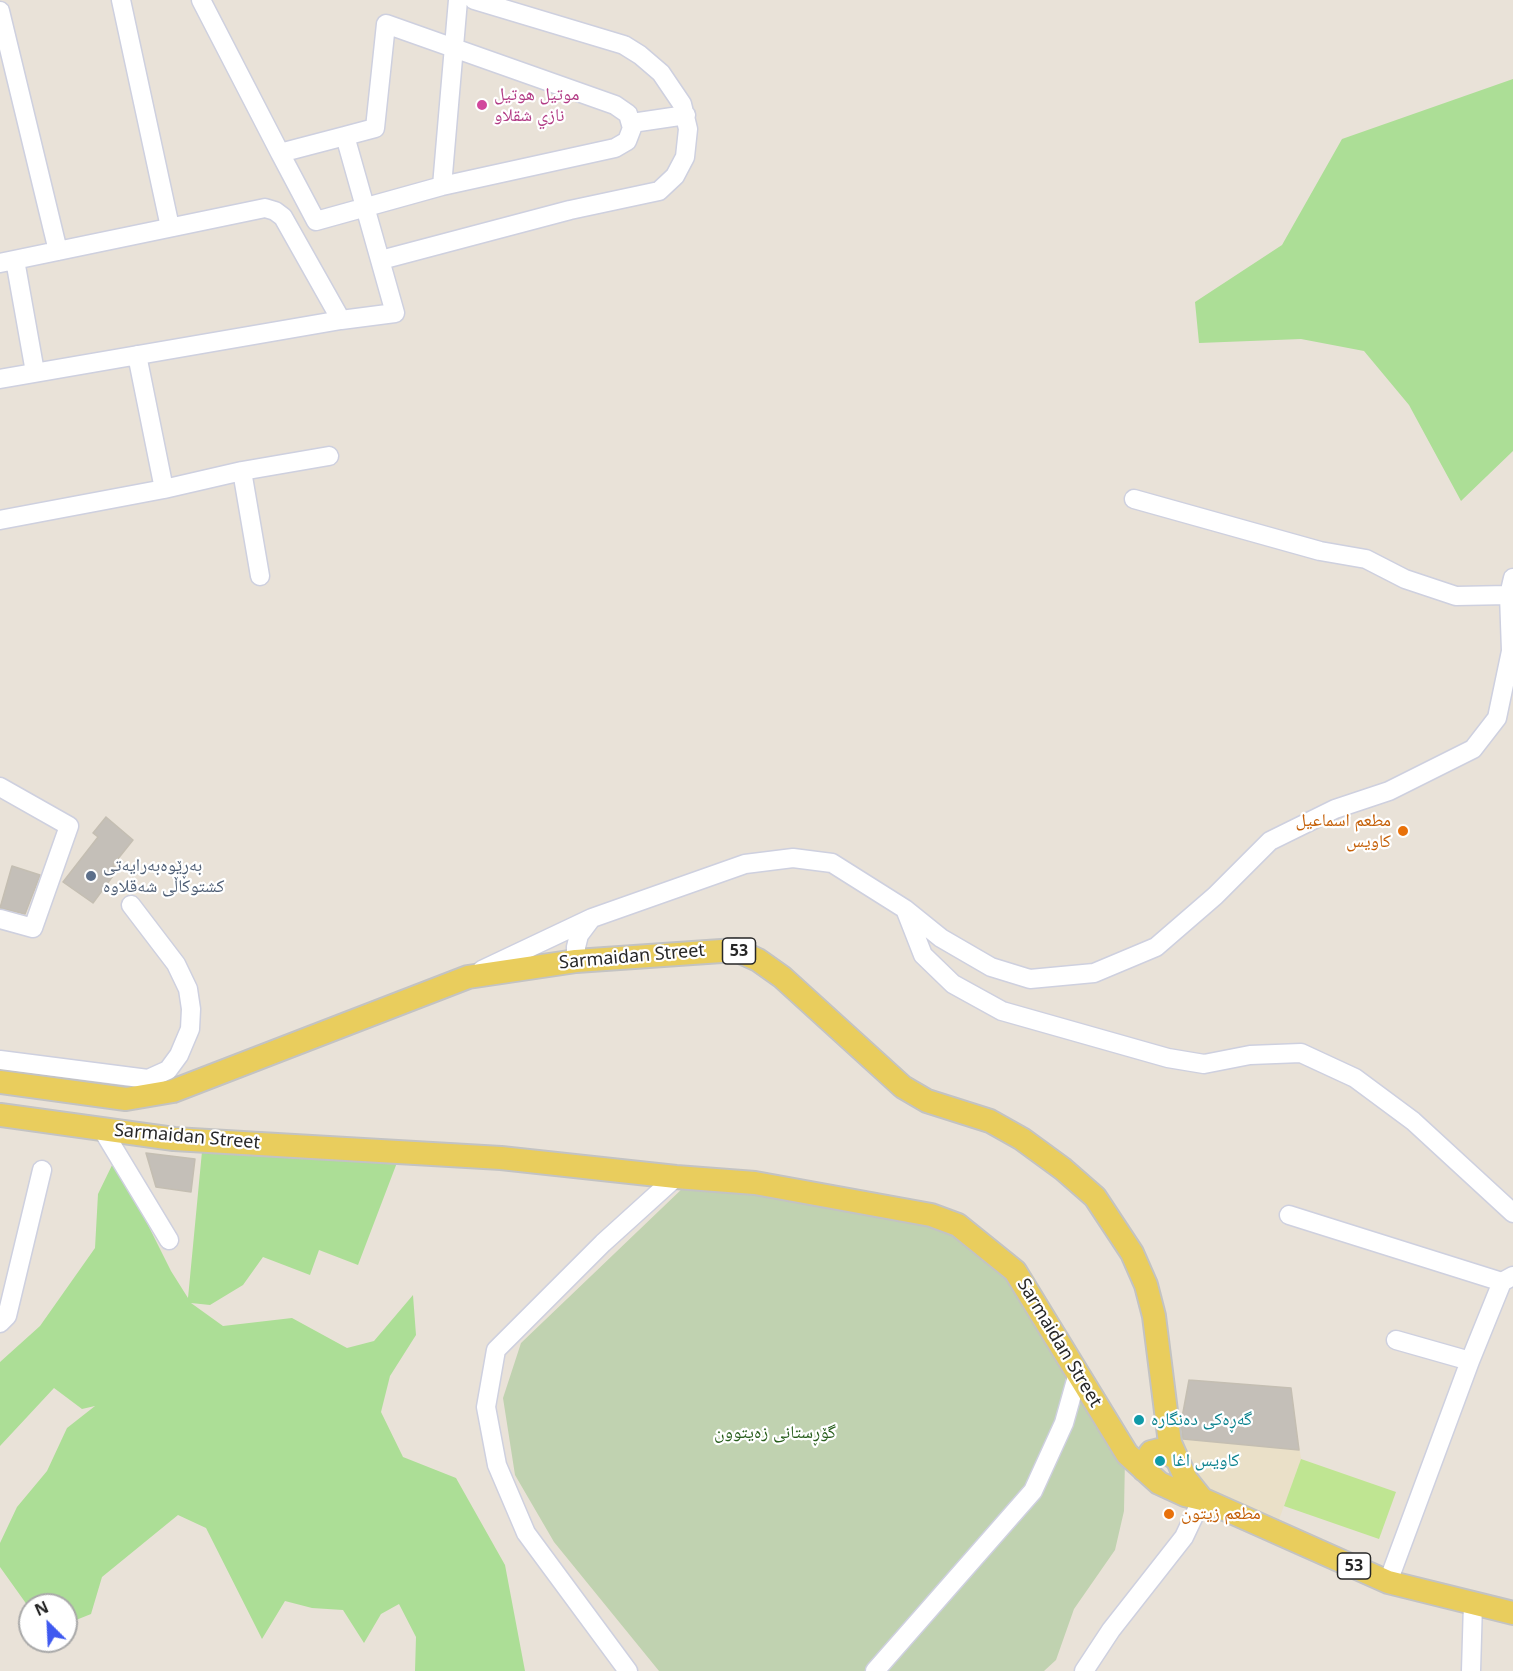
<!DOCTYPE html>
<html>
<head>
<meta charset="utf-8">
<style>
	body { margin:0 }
	#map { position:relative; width:1513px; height:1671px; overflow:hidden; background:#e9e2d8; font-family:"Noto Sans",sans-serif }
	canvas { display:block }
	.north { position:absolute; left:18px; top:1593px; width:60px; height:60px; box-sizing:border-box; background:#fff; border:2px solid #a9a9a9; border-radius:50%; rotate:336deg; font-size:16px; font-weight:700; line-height:24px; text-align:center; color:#272727 }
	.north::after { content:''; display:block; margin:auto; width:21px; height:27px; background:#3e59f0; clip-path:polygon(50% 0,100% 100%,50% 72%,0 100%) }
</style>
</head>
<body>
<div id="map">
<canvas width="1513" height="1671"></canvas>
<div class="north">N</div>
</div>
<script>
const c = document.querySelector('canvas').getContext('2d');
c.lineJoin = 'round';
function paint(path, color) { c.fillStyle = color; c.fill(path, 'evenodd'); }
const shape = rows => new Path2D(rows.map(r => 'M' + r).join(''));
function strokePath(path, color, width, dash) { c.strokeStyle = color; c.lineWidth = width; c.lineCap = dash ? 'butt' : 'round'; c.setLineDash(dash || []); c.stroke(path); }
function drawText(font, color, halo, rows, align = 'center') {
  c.font = font + ' "Noto Sans","Noto Naskh Arabic",sans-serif'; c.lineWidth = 4.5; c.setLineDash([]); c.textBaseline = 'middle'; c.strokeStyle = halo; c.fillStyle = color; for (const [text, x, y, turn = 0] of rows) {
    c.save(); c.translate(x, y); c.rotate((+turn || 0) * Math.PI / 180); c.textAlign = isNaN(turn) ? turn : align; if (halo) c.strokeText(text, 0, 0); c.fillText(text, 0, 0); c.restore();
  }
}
const education = shape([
	[1189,1380,1291,1388,1301,1459,1277,1525,1207,1495,1176,1448]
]);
const green = shape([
	[1513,79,1513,451,1461,501,1409,405,1364,351,1301,339,1199,343,1195,302,1282,245,1342,139],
	[203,1141,398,1160,358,1265,319,1250,310,1275,263,1257,243,1285,210,1305,191,1303,223,1326,292,1318,347,1348,374,1341,413,1295,416,1335,390,1376,381,1412,403,1457,456,1478,505,1565,525,1671,415,1671,416,1637,399,1604,381,1614,364,1643,343,1610,312,1608,285,1601,262,1639,206,1528,178,1515,102,1577,91,1614,66,1624,66,1605,30,1605,30,1609,0,1567,0,1543,17,1507,47,1471,67,1428,95,1406,82,1409,54,1388,0,1446,0,1362,40,1326,95,1248,98,1194,115,1159,171,1271,188,1298]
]);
const cemetery = shape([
	[685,1186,822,1198,958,1228,1006,1270,1068,1381,1125,1458,1124,1511,1115,1550,1074,1609,1056,1660,1044,1671,659,1671,554,1542,515,1475,503,1398,521,1343]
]);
const pitch = shape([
	[1301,1459,1396,1492,1379,1539,1284,1506]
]);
const building = shape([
	[106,817,133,840,113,865,118,869,93,903,63,882,98,837,93,833,106,817],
	[12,866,40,875,25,914,0,908,12,866],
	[146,1153,195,1159,191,1192,156,1187,146,1153],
	[1189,1380,1291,1388,1299,1450,1183,1439,1181,1423,1189,1380]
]);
const minor = shape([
	[121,0,170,227],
	[0,11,58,251],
	[632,123,686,115],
	[280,153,316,221,442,186,615,148,627,141,632,128,628,114,615,105,386,24,375,128,345,136],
	[442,186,458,0],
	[15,260,35,372],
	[381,260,570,210,659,191,675,176,685,157,688,129,682,104,661,73,640,55,624,45,474,0],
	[0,263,265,208,275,211,283,217,341,320],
	[137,355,164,489,242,471,329,456],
	[0,379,341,320,395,313,345,136,280,153,201,0],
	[242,471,260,576],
	[1134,499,1320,551,1366,559,1405,579,1456,596,1509,595],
	[0,520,164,489],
	[0,787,69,826,33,928,0,919],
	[905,909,923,955,953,984,1002,1011,1168,1058,1204,1064,1250,1055,1301,1053,1355,1078,1413,1121,1513,1213],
	[576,961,576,947,579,935,591,919],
	[482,970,592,918,745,864,793,858,832,863,905,909,941,938,991,967,1030,979,1094,973,1156,947,1215,896,1270,841,1335,809,1389,791,1473,749,1497,718,1511,651,1509,595,1513,578],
	[0,1060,148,1079,168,1070,179,1055,190,1029,191,1009,188,989,176,964,131,905],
	[102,1129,169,1240],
	[1289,1215,1502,1282],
	[0,1323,7,1316,42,1170],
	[1396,1340,1470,1361],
	[1388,1582,1470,1361,1502,1282,1513,1276],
	[628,1671,526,1533,497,1465,486,1407,496,1350,603,1243,676,1177],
	[875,1671,1033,1491,1064,1423,1078,1373],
	[1084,1671,1111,1630,1184,1537,1202,1499],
	[1471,1671,1473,1603]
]);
const major = shape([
	[0,1082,126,1099,173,1091,468,977,576,961,736,950,758,960,782,977,903,1087,927,1101,990,1121,1022,1139,1063,1169,1095,1197,1132,1253,1146,1285,1154,1316,1170,1443,1186,1479,1202,1499],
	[0,1115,174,1139,501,1158,676,1177,755,1183,931,1215,958,1225,1015,1271,1127,1454,1159,1483,1185,1495,1202,1499,1388,1582,1513,1613],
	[1144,1470,1146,1460,1151,1452,1159,1450,1168,1453,1175,1458]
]);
const markers = [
	[482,105,6,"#d1479c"],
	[1403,831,6,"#e8710a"],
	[91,876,6,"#5c6f8a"],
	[1139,1420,6,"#0f9aa8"],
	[1160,1461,6,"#0f9aa8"],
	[1169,1514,6,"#e8710a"]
];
const shields = [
	[739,951,33],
	[1354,1566,33]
];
const shieldNames = [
	["53",739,951],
	["53",1354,1566]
];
const hotelNames = [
	["موتيل هوتيل",494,95],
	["نازي شقلاو",494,116]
];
const foodNames = [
	["مطعم اسماعیل",1391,821],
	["کاویس",1391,842],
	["مطعم زيتون",1181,1514,"left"]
];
const serviceNames = [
	["بەڕێوەبەرایەتی",103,866],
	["کشتوکاڵی شەقلاوە",103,887]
];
const streetNames = [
	["Sarmaidan Street",632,957,-5],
	["Sarmaidan Street",187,1137,5],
	["Sarmaidan Street",1059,1343,59]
];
const cultureNames = [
	["گەڕەکی دەنگارە",1151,1420],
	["كاويس اغا",1172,1461]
];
const parkNames = [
	["گۆڕستانی زەیتوون",775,1433]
];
paint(education, '#eae0c8');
paint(green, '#acde96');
paint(cemetery, '#c0d2b0');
paint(pitch, '#bfe592');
paint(building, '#c4bfb8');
strokePath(building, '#c4beb2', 1.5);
strokePath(minor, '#ced0df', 21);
strokePath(major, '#c3c3c3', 26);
strokePath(minor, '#fff', 18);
strokePath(major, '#e9cd5d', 22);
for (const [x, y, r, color] of markers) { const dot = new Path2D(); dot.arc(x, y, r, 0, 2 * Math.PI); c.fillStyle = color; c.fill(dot); strokePath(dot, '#fff', 2); }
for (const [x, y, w] of shields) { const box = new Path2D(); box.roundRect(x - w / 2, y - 13, w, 26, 4.5); c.fillStyle = '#fff'; c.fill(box); strokePath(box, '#272727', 1.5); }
drawText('bold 16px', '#272727', null, shieldNames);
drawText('18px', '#b23c85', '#fff', hotelNames, 'left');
drawText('18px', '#c56008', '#fff', foodNames, 'right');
drawText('18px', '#4e5e75', '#fff', serviceNames, 'left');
drawText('18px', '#272727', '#fff', streetNames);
drawText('18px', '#0d838f', '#fff', cultureNames, 'left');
drawText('18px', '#285e1c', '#fff', parkNames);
</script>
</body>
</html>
